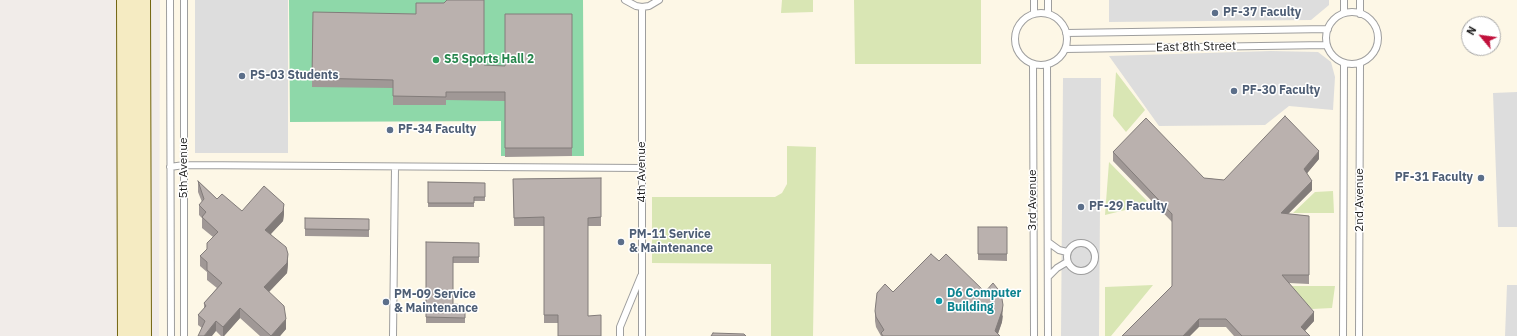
<!DOCTYPE html>
<html>
<head>
<meta charset="utf-8">
<style>
	body { margin:0 }
	#map { position:relative; width:1517px; height:336px; overflow:hidden; background:#f1ece9; font-family:"IBM Plex Sans",sans-serif }
	canvas { display:block }
	.north { position:absolute; left:1461px; top:16px; width:40px; height:40px; box-sizing:border-box; background:#fff; border:1px solid #a6a6a6; border-radius:50%; rotate:299deg; font-size:11px; font-weight:700; line-height:16px; text-align:center; color:#212121 }
	.north::after { content:''; display:block; margin:auto; width:14px; height:18px; background:#c1113c; clip-path:polygon(50% 0,100% 100%,50% 72%,0 100%) }
</style>
</head>
<body>
<div id="map">
<canvas width="1517" height="336"></canvas>
<div class="north">N</div>
</div>
<script>
const c = document.querySelector('canvas').getContext('2d');
c.lineJoin = 'round';
function paint(path, color) { c.fillStyle = color; c.fill(path, 'evenodd'); }
const shape = rows => new Path2D(rows.map(r => 'M' + r).join(''));
function strokePath(path, color, width, dash) { c.strokeStyle = color; c.lineWidth = width; c.lineCap = dash ? 'butt' : 'round'; c.setLineDash(dash || []); c.stroke(path); }
function drawText(font, color, halo, rows, align = 'center') {
  c.font = font + ' "IBM Plex Sans",sans-serif'; c.lineWidth = 3; c.setLineDash([]); c.textBaseline = 'middle'; c.strokeStyle = halo; c.fillStyle = color; for (const [text, x, y, turn = 0] of rows) {
    c.save(); c.translate(x, y); c.rotate((+turn || 0) * Math.PI / 180); c.textAlign = isNaN(turn) ? turn : align; if (halo) c.strokeText(text, 0, 0); c.fillText(text, 0, 0); c.restore();
  }
}
const education = shape([
	[160,0,1517,0,1517,336,159,336],
	[1469,24,1493,24,1493,48,1469,48]
]);
const grass = shape([
	[782,0,813,0,813,12,781,13],
	[854,0,981,0,981,64,855,64],
	[1116,72,1145,110,1126,132,1113,116],
	[787,146,816,147,813,336,771,336,771,264,652,263,652,197,775,197,782,193,787,184],
	[1109,162,1150,204,1105,215],
	[1333,191,1334,213,1293,213,1315,192],
	[1153,285,1111,336,1105,336,1105,287],
	[1289,286,1335,286,1332,308,1312,309]
]);
const pitch = shape([
	[289,0,583,0,584,156,501,156,501,121,290,122]
]);
const parking = shape([
	[195,0,288,0,288,153,195,153],
	[1109,0,1329,0,1329,5,1311,20,1109,22],
	[1271,51,1318,52,1331,62,1335,77,1333,110,1289,106,1265,125,1159,126,1109,56],
	[1063,78,1101,78,1099,336,1061,336],
	[1517,92,1517,227,1498,227,1493,93],
	[1507,285,1517,285,1517,336,1505,336]
]);
const lane = shape([
	[170,0,171,336],
	[184,0,184,336],
	[625,0,636,6,642,7,649,6,659,0],
	[1344,0,1344,13],
	[1360,0,1360,14],
	[642,7,642,336],
	'1326 38a26 26 0 1 1 52 0a26 26 0 1 1-52 0Z',
	'1015 39a26 26 0 1 1 52 0a26 26 0 1 1-52 0Z',
	[1034,14,1034,0],
	[1048,14,1048,0],
	[1066,33,1328,29],
	[1065,49,1326,45],
	[1033,64,1034,336],
	[1047,65,1048,336],
	[170,167,184,165,642,168],
	[1048,242,1059,250,1067,252],
	'1067 257a14 14 0 1 1 28 0a14 14 0 1 1-28 0Z',
	[1048,277,1057,268,1067,262],
	[393,336,395,167],
	[620,336,620,327,641,276],
	[1343,336,1344,64],
	[1359,336,1360,63]
]);
const secondary = shape([
	[126,0,127,336],
	[141,0,142,336]
]);
const wall = shape([
	[313,12,484,65,505,66,572,14,572,156,505,157,505,101,446,100,446,105,393,105,393,88,312,87],
	[1113,152,1204,178,1224,180,1319,159,1307,173,1312,190,1288,214,1309,216,1309,284,1289,283,1314,321,1305,331,1310,336,1234,336,1226,327,1199,327,1172,286,1172,222,1113,161],
	[601,178,601,226,588,226,558,323,544,323,544,226,514,226,513,179],
	[198,181,217,199,242,211,284,214,283,221,271,234,288,264,287,273,269,292,286,329,280,336,260,336,240,318,224,336,221,336,216,331,202,328,198,325,198,315,204,309,204,303,217,288,207,280,207,272,200,266,200,256,207,249,213,237,202,228,202,218,199,215,199,205,202,202,198,192],
	[428,182,485,183,485,201,474,201,474,207,428,207],
	[305,218,369,219,369,237,305,236],
	[978,227,1007,227,1007,261,978,260],
	[426,242,479,243,479,263,453,263,453,304,465,305,465,323,426,323],
	[939,261,1003,316,1002,322,998,334,1000,336,881,336,876,327,875,321,875,311,893,292]
]);
const shadedWall = shape([
	[1319,151,1319,159,1304,177,1304,169],
	[1312,181,1312,190,1281,221,1281,213],
	[284,204,284,214,283,221,265,240,265,230],
	[288,254,288,264,287,273,264,297,264,287],
	[1003,305,1002,322,997,336,995,331],
	[240,308,240,318,224,336,223,336,223,327],
	[1314,312,1314,321,1301,335,1301,327],
	[286,319,286,329,280,336,271,336],
	[1199,319,1199,327,1190,336,1183,336],
	[216,321,216,331,212,336,204,336]
]);
const building = shape([
	[447,0,484,0,484,65,505,66,505,14,572,14,572,148,505,148,505,92,446,92,446,97,393,96,393,80,312,78,313,12,416,14,416,3,444,3,447,0],
	[1285,116,1319,151,1304,169,1312,181,1281,213,1309,216,1309,275,1282,275,1314,312,1301,327,1310,336,1242,336,1226,319,1199,319,1183,336,1122,336,1172,286,1172,214,1113,152,1146,118,1204,178,1224,180,1285,116],
	[601,178,601,217,588,218,588,316,601,315,601,336,558,336,558,315,544,315,544,217,514,218,513,179,601,178],
	[198,181,217,199,222,194,242,211,264,186,284,204,283,211,265,230,286,247,288,254,287,263,264,287,284,306,286,319,271,336,240,308,223,327,216,321,204,336,198,336,205,321,198,315,206,306,204,303,222,283,207,270,207,262,200,256,207,249,207,243,218,232,202,217,206,212,199,205,204,199,198,181],
	[428,182,485,183,485,197,474,197,474,203,428,203,428,182],
	[305,218,369,219,369,230,305,229,305,218],
	[978,227,1007,227,1007,254,978,254,978,227],
	[426,242,479,243,479,257,453,257,453,304,465,305,465,318,426,317,426,242],
	[931,254,939,261,946,254,985,292,993,283,1001,293,1003,305,1002,311,995,331,1000,336,883,336,881,333,884,330,876,317,875,311,877,293,885,284,893,292,931,254],
	[713,333,744,334,746,336,711,336,713,333]
]);
const markers = [
	[1215,13,4,"#5c6f8a"],
	[436,60,4,"#2e9e5b"],
	[242,76,4,"#5c6f8a"],
	[1234,91,4,"#5c6f8a"],
	[390,130,4,"#5c6f8a"],
	[1481,178,4,"#5c6f8a"],
	[1081,207,4,"#5c6f8a"],
	[621,242,4,"#5c6f8a"],
	[939,301,4,"#0f9aa8"],
	[386,302,4,"#5c6f8a"]
];
const serviceNames = [
	["PF-37 Faculty",1223,13],
	["PS-03 Students",250,76],
	["PF-30 Faculty",1242,91],
	["PF-34 Faculty",398,130],
	["PF-31 Faculty",1473,178,"right"],
	["PF-29 Faculty",1089,207],
	["PM-11 Service",629,235],
	["& Maintenance",629,249],
	["PM-09 Service",394,295],
	["& Maintenance",394,309]
];
const streetNames = [
	["East 8th Street",1196,47,-1],
	["5th Avenue",184,168,-90],
	["4th Avenue",642,172,-90],
	["3rd Avenue",1033,200,-90],
	["2nd Avenue",1360,200,-90]
];
const leisureNames = [
	["S5 Sports Hall 2",444,60]
];
const cultureNames = [
	["D6 Computer",947,294],
	["Building",947,308]
];
paint(education, '#fdf7e6');
paint(grass, '#d9e6b4');
paint(pitch, '#8ed8a9');
paint(parking, '#ddd');
strokePath(lane, '#9e9e9e', 8);
strokePath(secondary, '#72640f', 20);
strokePath(lane, '#fff', 6);
strokePath(secondary, '#f5ebc2', 18);
paint(wall, '#a09896');
paint(shadedWall, '#827c7a');
paint(building, '#bab1ae');
strokePath(building, '#827c7a', 1);
for (const [x, y, r, color] of markers) { const dot = new Path2D(); dot.arc(x, y, r, 0, 2 * Math.PI); c.fillStyle = color; c.fill(dot); strokePath(dot, '#fff', 1.5); }
drawText('bold 12px', '#4e5e75', '#fff', serviceNames, 'left');
drawText('12px', '#212121', '#fff', streetNames);
drawText('bold 12px', '#27864d', '#fff', leisureNames, 'left');
drawText('bold 12px', '#0d838f', '#fff', cultureNames, 'left');
</script>
</body>
</html>
